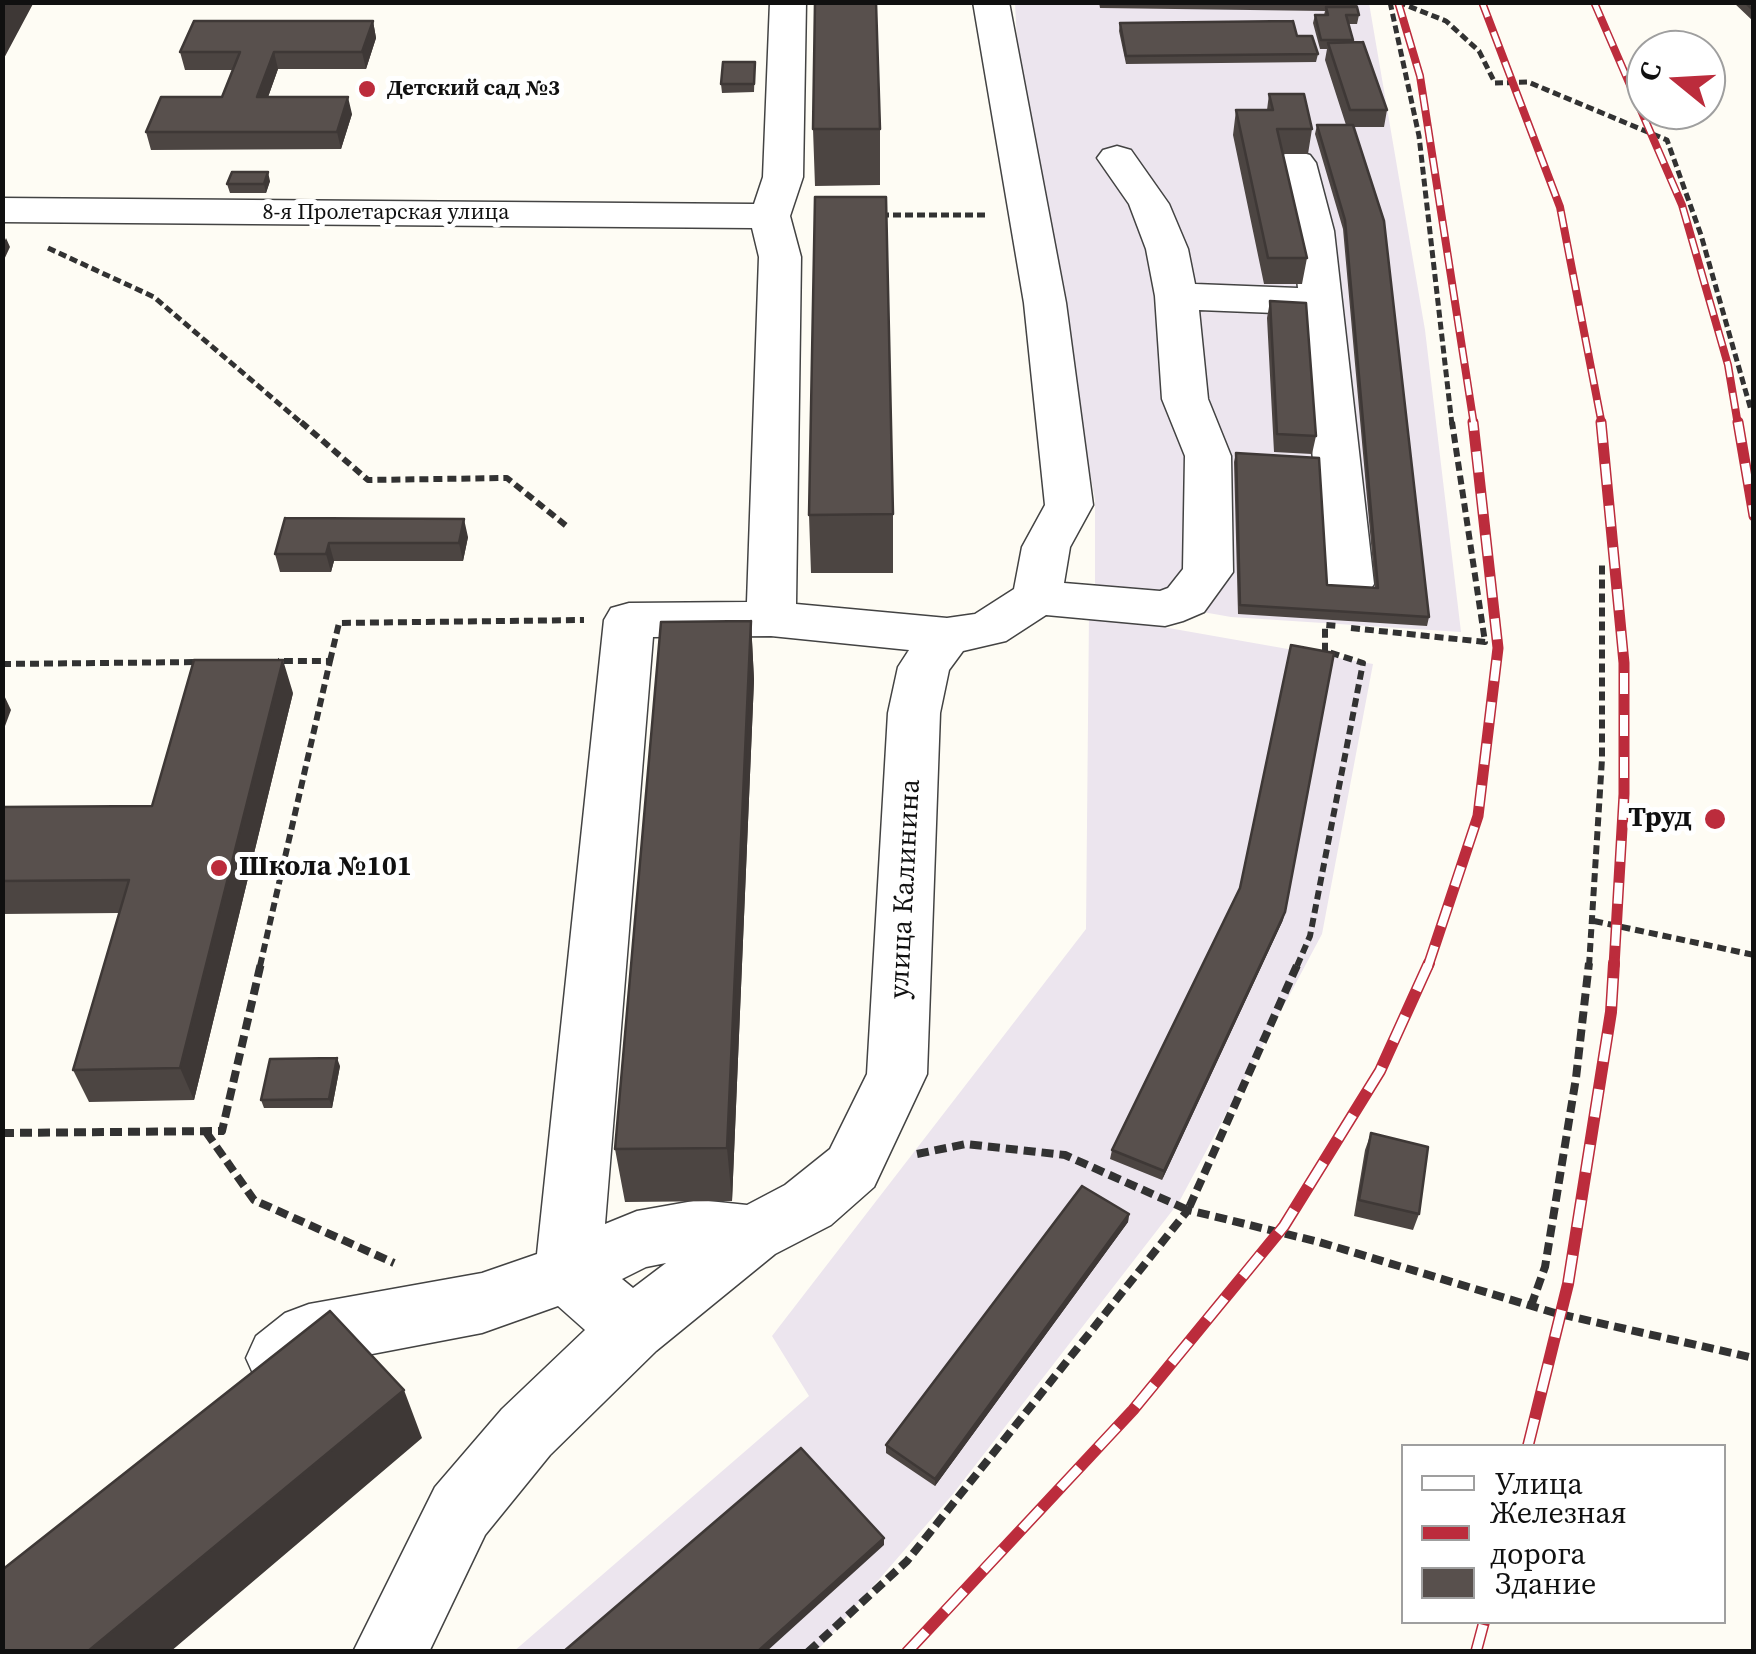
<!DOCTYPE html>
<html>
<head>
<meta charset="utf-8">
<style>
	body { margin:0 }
	#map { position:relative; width:1756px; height:1654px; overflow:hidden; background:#fefcf4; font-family:"Source Serif 4",serif }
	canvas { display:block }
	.frame { position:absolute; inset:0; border:5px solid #101010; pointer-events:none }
	.legend { position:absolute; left:1401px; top:1444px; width:325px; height:180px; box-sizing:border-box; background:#fff; border:2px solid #9f9f9f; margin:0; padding:12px 18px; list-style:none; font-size:30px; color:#101010 }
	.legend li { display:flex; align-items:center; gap:20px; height:50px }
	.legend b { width:50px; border:2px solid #9f9f9f }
	.north { position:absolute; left:1626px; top:30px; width:100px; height:100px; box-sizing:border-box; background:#fff; border:2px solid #9f9f9f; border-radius:50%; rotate:288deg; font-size:28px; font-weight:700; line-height:40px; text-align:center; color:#101010 }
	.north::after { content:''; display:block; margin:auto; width:35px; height:45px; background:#bc2c3c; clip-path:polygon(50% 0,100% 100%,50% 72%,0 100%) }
</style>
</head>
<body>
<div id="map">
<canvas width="1756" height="1654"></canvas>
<div class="frame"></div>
<ul class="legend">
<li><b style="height:12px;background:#fff"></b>Улица</li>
<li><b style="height:12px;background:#bc2c3c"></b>Железная дорога</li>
<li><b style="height:28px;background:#58504d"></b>Здание</li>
</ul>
<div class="north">С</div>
</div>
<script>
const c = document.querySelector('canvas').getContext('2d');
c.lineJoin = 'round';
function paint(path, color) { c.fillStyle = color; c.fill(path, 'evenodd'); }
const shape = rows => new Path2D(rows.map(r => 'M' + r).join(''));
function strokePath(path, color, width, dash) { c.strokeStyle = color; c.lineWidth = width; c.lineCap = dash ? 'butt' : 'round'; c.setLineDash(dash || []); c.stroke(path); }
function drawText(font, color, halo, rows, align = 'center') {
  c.font = font + ' "Source Serif 4",serif'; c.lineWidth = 10; c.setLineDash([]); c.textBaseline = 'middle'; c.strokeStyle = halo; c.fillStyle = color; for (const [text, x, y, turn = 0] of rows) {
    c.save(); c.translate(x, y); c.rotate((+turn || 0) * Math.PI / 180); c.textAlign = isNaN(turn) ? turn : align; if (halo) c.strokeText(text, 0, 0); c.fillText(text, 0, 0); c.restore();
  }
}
const industrial = shape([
	[1015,3,1369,3,1425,330,1461,632,1231,617,1095,593,1095,499,1057,306,1023,162],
	[1089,614,1373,664,1322,934,1179,1202,953,1494,817,1651,513,1652,809,1396,772,1336,1086,929]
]);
const pathFar2 = shape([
	[1390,2,1419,136,1452,425],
	[1398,2,1446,21,1479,51,1495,83,1528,82,1667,140,1701,235,1751,410],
	[881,215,989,215],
	[48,248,154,297,304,425]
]);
const pathFar1 = shape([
	[301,422,368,480,507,478,569,528],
	[1351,628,1485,642,1452,422],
	[330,661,339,623,584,620],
	[2,664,201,662],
	[1594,921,1754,955],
	[260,966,330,661,278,661],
	[1297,966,1310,936,1363,663,1325,651,1325,625,1338,626],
	[1589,966,1602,759,1602,565]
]);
const path = shape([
	[206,1132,254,1200,394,1263],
	[2,1133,222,1131,261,963],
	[917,1154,966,1144,1065,1155,1188,1210,1298,963],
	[1531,1306,1545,1267,1576,1078,1589,963],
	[808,1652,907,1561,1188,1210,1319,1242,1555,1313,1754,1358]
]);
const minor = shape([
	[770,2,806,2,803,177,790,216,801,257,796,604,947,618,975,614,1014,589,1022,547,1045,505,1024,303,973,2,1009,2,1066,303,1093,505,1070,547,1064,583,1160,591,1168,588,1183,569,1185,456,1162,399,1155,296,1146,249,1129,204,1097,158,1103,150,1117,146,1131,150,1169,204,1188,249,1195,284,1298,288,1292,231,1276,163,1282,155,1296,151,1310,155,1316,163,1334,231,1374,584,1366,596,1349,601,1332,596,1324,584,1300,314,1199,310,1208,399,1231,456,1233,572,1204,612,1183,621,1165,626,1046,615,1006,641,963,651,949,670,940,713,927,1074,874,1187,831,1225,775,1254,656,1351,550,1455,485,1535,429,1652,353,1652,435,1487,502,1409,585,1330,558,1306,482,1333,325,1363,304,1380,280,1389,256,1380,246,1358,256,1336,285,1313,309,1304,482,1273,537,1254,604,620,611,608,629,603,747,602,759,257,752,228,2,222,2,198,754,204,763,177,770,2],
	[771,636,909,650,898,667,888,713,867,1074,830,1149,785,1185,747,1205,699,1200,637,1211,605,1224,653,637,771,636],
	[666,1263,633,1288,622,1279,646,1267,666,1263]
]);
const railFar2 = shape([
	[1398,2,1420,76,1474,425],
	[1482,2,1560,207,1602,425],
	[1594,2,1682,205,1728,365,1738,425]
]);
const railFar1 = shape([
	[1601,422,1624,663,1624,794,1614,966],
	[1738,422,1754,516],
	[1428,966,1478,816,1498,648,1473,422]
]);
const rail = shape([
	[1528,1446,1568,1284,1611,1012,1614,963],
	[907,1652,1133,1410,1284,1226,1380,1071,1429,963],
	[1476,1652,1484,1622]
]);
const wall = shape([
	[1099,2,1358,2,1357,9,1359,15,1357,24,1349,24,1352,43,1387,110,1384,127,1354,127,1429,617,1427,626,1238,614,1234,462,1236,453,1327,585,1375,588,1343,229,1315,134,1317,125,1346,125,1325,60,1327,49,1320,49,1313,23,1315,15,1324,15,1325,11,1100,8],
	[1733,2,1754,2,1754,22],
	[373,21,376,38,366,69,278,69,268,97,352,114,341,149,151,150,146,132,222,97,233,70,185,70,180,52],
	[1120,23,1297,36,1318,54,1316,62,1126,64,1119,31],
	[755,62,754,92,722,93,721,84],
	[1269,94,1312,129,1308,154,1283,154,1307,258,1302,284,1264,284,1233,135,1236,110,1267,110],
	[813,129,880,129,880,185,815,186],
	[270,181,266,193,230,193,227,184],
	[1270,301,1316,436,1312,454,1274,452,1267,318],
	[893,514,893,573,811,573,809,515],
	[285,518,468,537,463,561,334,561,331,572,280,572,275,554],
	[751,621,754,680,732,1201,625,1202,615,1149],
	[293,693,194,1100,89,1102,73,1070,119,913,2,914,2,807,152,806],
	[1283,920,1162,1180,1110,1159,1112,1150],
	[340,1066,332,1108,264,1108,261,1100],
	[1371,1133,1419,1214,1413,1230,1354,1216,1365,1150],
	[1129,1214,1128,1222,935,1486,886,1453,886,1445]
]);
const shadedWall = shape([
	[2,2,34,2,2,62],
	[373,21,376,38,366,69,362,52],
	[274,52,278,69,262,114,257,97],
	[348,97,352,114,341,149,337,132],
	[268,172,270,181,266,193,264,184],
	[6,238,10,247,2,264,2,247],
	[464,519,468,537,463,561,459,543],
	[329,543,334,561,331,572,326,554],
	[751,621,754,680,732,1201,727,1148],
	[283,660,293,693,194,1100,180,1068],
	[2,691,11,710,2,734],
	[1285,912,1283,920,1162,1180,1164,1171],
	[337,1058,340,1066,332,1108,329,1099],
	[1129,1214,1128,1222,935,1486,935,1479],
	[404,1390,422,1438,170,1652,87,1652],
	[884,1538,884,1545,766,1652,757,1652]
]);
const building = shape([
	[815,2,876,2,880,129,813,129,815,2],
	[1745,2,1754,2,1754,11,1745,2],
	[1326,7,1357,7,1359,15,1346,15,1353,40,1321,40,1315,15,1328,15,1326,7],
	[194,21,373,21,362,52,274,52,257,97,348,97,337,132,146,132,161,97,222,97,240,52,180,52,194,21],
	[1293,21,1297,36,1312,36,1318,54,1126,56,1120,23,1293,21],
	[1363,42,1387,110,1350,110,1328,43,1363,42],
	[723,62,755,62,754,84,721,84,723,62],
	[1269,94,1304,94,1312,129,1277,129,1307,258,1268,258,1236,110,1273,110,1269,94],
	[1317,125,1353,125,1384,221,1429,617,1240,605,1236,453,1319,458,1327,585,1378,588,1345,220,1317,125],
	[232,172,268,172,264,184,227,184,232,172],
	[815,197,886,197,893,514,809,515,815,197],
	[1270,301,1306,303,1316,436,1277,434,1270,301],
	[285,518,464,519,459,543,329,543,326,554,275,554,285,518],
	[751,621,727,1148,615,1149,661,622,751,621],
	[1291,645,1334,653,1285,912,1164,1171,1112,1150,1240,888,1291,645],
	[194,660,283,660,180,1068,73,1070,129,880,2,881,2,807,152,806,194,660],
	[337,1058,329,1099,261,1100,270,1059,337,1058],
	[1371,1133,1428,1147,1419,1214,1359,1200,1371,1133],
	[1082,1186,1129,1214,935,1479,886,1445,1082,1186],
	[330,1311,404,1390,87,1652,2,1652,2,1570,330,1311],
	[801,1448,884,1538,757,1652,563,1652,801,1448]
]);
const markers = [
	[367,89,10,"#bc2c3c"],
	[1715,819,12,"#bc2c3c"],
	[219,868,10,"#bc2c3c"]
];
const farPoinames = [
	["Детский сад №3",387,89]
];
const farStreetnames = [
	["8-я Пролетарская улица",386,213]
];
const poiNames = [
	["Труд",1692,819],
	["Школа №101",239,868,"left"]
];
const streetNames = [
	["улица Калинина",906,889,-87]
];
paint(industrial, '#ece5ee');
strokePath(minor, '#434343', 3);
strokePath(pathFar2, '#323232', 5, [8, 4]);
strokePath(pathFar1, '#323232', 6, [9, 5]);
strokePath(path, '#323232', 8, [12, 6]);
paint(minor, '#fff');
strokePath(railFar2, '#bc2c3c', 8);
strokePath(railFar1, '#bc2c3c', 11);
strokePath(rail, '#bc2c3c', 12);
strokePath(railFar2, '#fff', 5, [16]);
strokePath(railFar1, '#fff', 8, [21]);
strokePath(rail, '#fff', 9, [28]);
paint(wall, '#4c4542');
paint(shadedWall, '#3e3836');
paint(building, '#58504d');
strokePath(building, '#3e3836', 2.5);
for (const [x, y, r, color] of markers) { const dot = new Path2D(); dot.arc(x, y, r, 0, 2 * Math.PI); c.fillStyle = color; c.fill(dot); strokePath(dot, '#fff', 4); }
drawText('bold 22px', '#101010', '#fff', farPoinames, 'left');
drawText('22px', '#101010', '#fff', farStreetnames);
drawText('bold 28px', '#101010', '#fff', poiNames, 'right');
drawText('28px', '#101010', '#fff', streetNames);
</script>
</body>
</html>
